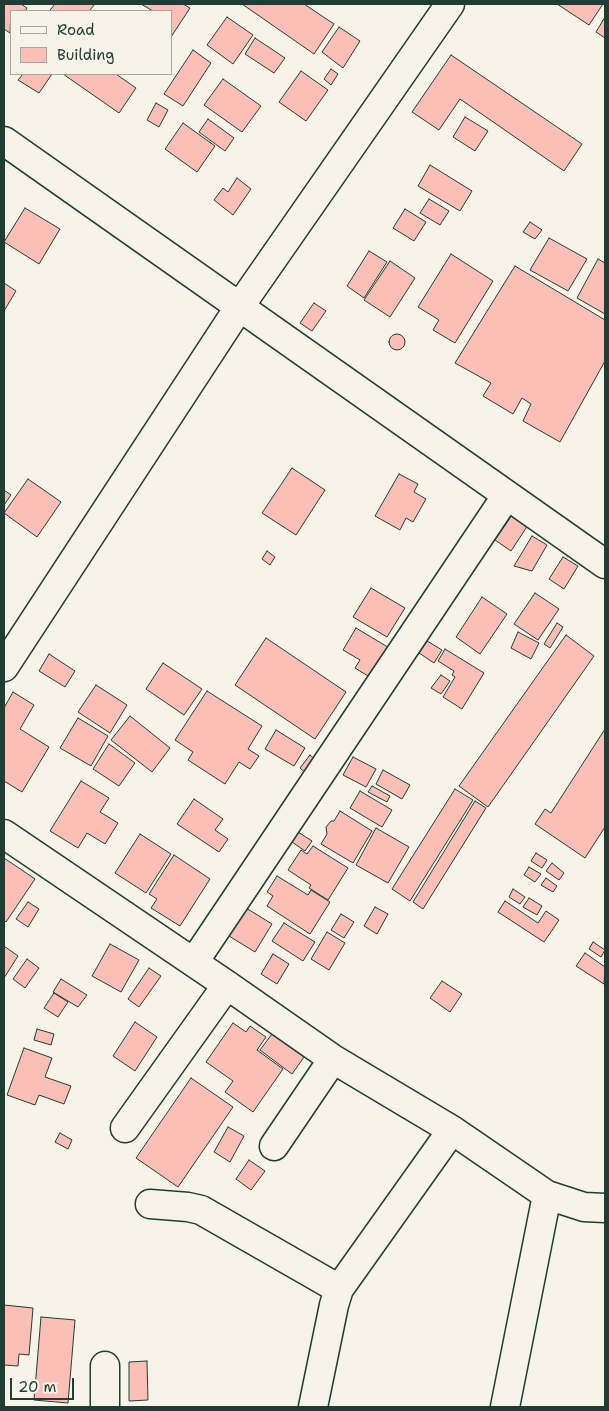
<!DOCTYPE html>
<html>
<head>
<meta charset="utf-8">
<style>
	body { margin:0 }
	#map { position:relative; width:609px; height:1411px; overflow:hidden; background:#f7f3e8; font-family:"Shantell Sans",sans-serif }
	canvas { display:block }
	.frame { position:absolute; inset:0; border:5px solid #1f3d34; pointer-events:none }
	.legend { position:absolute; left:10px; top:10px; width:162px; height:65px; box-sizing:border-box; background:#f7f3e8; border:1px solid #a1aaa0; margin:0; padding:6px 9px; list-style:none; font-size:15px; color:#1f3d34 }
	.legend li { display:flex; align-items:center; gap:10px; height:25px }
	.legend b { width:25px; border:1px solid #a1aaa0 }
	.scale { position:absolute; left:10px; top:1378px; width:64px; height:22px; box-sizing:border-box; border:2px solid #1f3d34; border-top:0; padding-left:6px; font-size:15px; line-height:18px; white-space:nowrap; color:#1f3d34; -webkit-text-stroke:4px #f7f3e8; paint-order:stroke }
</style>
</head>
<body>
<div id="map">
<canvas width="609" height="1411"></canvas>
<div class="frame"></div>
<ul class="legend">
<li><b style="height:6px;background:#f7f3e8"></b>Road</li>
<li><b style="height:14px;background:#fbbfb7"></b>Building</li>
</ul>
<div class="scale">20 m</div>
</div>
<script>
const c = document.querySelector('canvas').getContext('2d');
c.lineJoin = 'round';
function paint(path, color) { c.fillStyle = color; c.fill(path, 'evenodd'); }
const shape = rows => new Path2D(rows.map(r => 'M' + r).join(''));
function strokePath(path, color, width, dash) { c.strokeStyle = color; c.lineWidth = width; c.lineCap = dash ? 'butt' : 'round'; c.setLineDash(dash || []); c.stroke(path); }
const building = shape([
	[4,4,21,4,27,8,25,11,11,11,10,33,4,29,4,4],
	[55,4,95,4,89,11,52,11,50,10,55,4],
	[141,4,183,4,190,8,171,37,171,11,153,11,141,4],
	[242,4,304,4,334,24,314,54,242,4],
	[557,4,603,4,589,25,557,4],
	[227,17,253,35,233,64,207,45,227,17],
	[605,17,605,38,596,32,605,17],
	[339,27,360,41,343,68,322,52,339,27],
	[255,38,285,58,274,73,245,54,255,38],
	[193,50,211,63,183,106,164,94,193,50],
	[451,55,582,144,564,171,460,99,439,130,412,112,451,55],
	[331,69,338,74,331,85,324,79,331,69],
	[301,71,328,90,306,121,279,102,301,71],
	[23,74,52,74,39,93,18,80,23,74],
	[63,74,116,74,136,88,119,113,63,74],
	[223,79,261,106,242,132,204,105,223,79],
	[156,103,168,110,159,127,147,120,156,103],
	[465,117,488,131,475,151,453,137,465,117],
	[208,119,234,138,225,151,199,132,208,119],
	[183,123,215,146,197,172,165,149,183,123],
	[430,165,472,191,460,211,418,186,430,165],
	[237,178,251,189,233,215,214,200,223,188,228,192,237,178],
	[429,199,449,211,440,225,420,213,429,199],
	[25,208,60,229,39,264,4,242,25,208],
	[405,209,426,222,414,241,393,228,405,209],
	[530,222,542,230,535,239,523,232,530,222],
	[549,238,587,259,568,291,530,270,549,238],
	[369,251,387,262,364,298,347,286,369,251],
	[451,254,493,281,455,343,433,330,439,320,418,307,451,254],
	[598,259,605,263,605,314,577,298,598,259],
	[390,261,415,278,390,317,364,300,390,261],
	[515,266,605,320,605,361,560,442,523,421,531,404,522,398,513,414,483,396,491,383,455,363,515,266],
	[4,283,16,291,4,311,4,283],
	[314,303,326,311,312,331,300,323,314,303],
	'389 342a8 8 0 1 1 16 0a8 8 0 1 1-16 0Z',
	[292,468,325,490,296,535,262,513,292,468],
	[399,474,418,484,414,492,426,499,413,522,406,518,400,530,375,516,399,474],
	[28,479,61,502,37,537,4,513,28,479],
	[4,490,11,495,4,505,4,490],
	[512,515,528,525,511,551,495,540,512,515],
	[532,536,547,545,532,571,514,566,532,536],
	[267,551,275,557,270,565,262,559,267,551],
	[563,557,578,566,564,589,549,579,563,557],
	[371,588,405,608,387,637,353,617,371,588],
	[535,593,559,609,538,640,514,624,535,593],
	[482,597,507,614,480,654,456,637,482,597],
	[557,623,563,627,550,648,544,644,557,623],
	[356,628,391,649,373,679,355,668,360,660,343,650,356,628],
	[518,632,539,643,531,659,511,648,518,632],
	[566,635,594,656,488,807,459,786,566,635],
	[266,638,346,692,315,739,235,685,266,638],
	[427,641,442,650,434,663,419,653,427,641],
	[445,649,484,673,462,709,443,697,455,677,452,675,454,671,438,661,445,649],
	[49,654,75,671,65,687,39,671,49,654],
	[163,663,202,689,184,715,146,689,163,663],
	[441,675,450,681,441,694,431,688,441,675],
	[96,685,127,705,110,733,78,712,96,685],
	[207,691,262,726,248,749,259,756,250,769,239,762,225,784,188,760,193,752,175,740,207,691],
	[13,692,34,705,20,729,49,747,22,792,4,781,4,708,13,692],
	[130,716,170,748,152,772,111,740,130,716],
	[78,718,108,736,91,766,60,748,78,718],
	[605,729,605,827,585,858,535,824,545,809,551,813,605,729],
	[276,730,305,748,294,766,265,749,276,730],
	[109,744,135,763,119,786,93,769,109,744],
	[310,755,319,763,309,776,300,768,310,755],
	[353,757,376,769,366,787,343,775,353,757],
	[383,770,410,785,402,799,376,784,383,770],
	[81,781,109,798,100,812,118,823,105,844,87,833,78,848,50,831,81,781],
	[372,786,390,796,387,802,368,792,372,786],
	[455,789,473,800,410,901,392,889,455,789],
	[360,791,392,810,382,827,350,808,360,791],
	[194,799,223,819,215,830,228,839,219,852,177,824,194,799],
	[475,801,486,808,423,909,413,902,475,801],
	[340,811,372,831,353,863,321,844,327,834,326,827,331,821,334,821,340,811],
	[376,828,409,847,388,883,356,865,376,828],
	[298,832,312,841,305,851,292,842,298,832],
	[140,834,171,854,146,893,115,873,140,834],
	[313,846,348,868,328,900,309,888,311,885,288,870,301,850,307,854,313,846],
	[536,853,547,860,542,868,531,861,536,853],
	[174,855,210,879,180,926,151,908,157,899,149,894,174,855],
	[4,858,35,879,6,922,4,920,4,858],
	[552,863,564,873,559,880,546,871,552,863],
	[529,867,541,874,535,882,524,875,529,867],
	[277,876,308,895,311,890,330,902,310,934,267,906,273,896,267,892,277,876],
	[546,878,557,886,553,892,541,885,546,878],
	[513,889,525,897,520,904,509,897,513,889],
	[529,898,542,906,537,915,523,907,529,898],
	[505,901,538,923,546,911,559,920,544,942,498,912,505,901],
	[28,902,39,909,28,927,16,919,28,902],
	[375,907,388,914,377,934,364,926,375,907],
	[246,908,272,924,255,952,229,936,246,908],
	[341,914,354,922,344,938,331,930,341,914],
	[284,923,315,942,303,961,272,941,284,923],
	[327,932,345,943,329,970,311,959,327,932],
	[593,942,605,950,601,957,589,949,593,942],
	[110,944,139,960,121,992,92,976,110,944],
	[4,946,18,956,4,978,4,946],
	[585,953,605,967,604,984,576,966,585,953],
	[273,954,289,964,277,984,261,974,273,954],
	[27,959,39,968,25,988,13,979,27,959],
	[149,968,161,976,139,1007,128,999,149,968],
	[61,979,87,995,78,1007,53,992,61,979],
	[442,981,462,994,450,1012,430,998,442,981],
	[54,993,68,1002,58,1017,44,1008,54,993],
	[135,1022,157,1037,135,1071,113,1056,135,1022],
	[233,1023,246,1032,250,1026,266,1037,257,1050,283,1069,253,1112,225,1092,233,1081,206,1062,233,1023],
	[37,1029,54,1034,51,1045,34,1040,37,1029],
	[272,1034,304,1057,292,1074,260,1050,272,1034],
	[24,1048,52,1058,45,1077,71,1086,64,1104,39,1095,35,1105,7,1095,24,1048],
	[191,1078,233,1107,178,1187,136,1158,191,1078],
	[228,1127,244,1136,230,1162,214,1152,228,1127],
	[60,1133,72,1140,68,1149,55,1142,60,1133],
	[249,1160,265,1171,251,1190,236,1179,249,1160],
	[4,1305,33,1308,29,1355,19,1354,18,1366,4,1365,4,1305],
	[41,1317,75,1320,68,1403,34,1400,41,1317],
	[147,1361,148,1400,129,1401,129,1362,147,1361]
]);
const minor = shape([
	[4,141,605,564],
	[4,667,240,306,450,4],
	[4,834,227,985,333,1059,452,1130,547,1195,584,1207,605,1208],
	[194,962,507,495],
	[125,1128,227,985],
	[274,1146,333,1059],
	[150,1204,188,1207,201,1210,339,1289],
	[105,1407,105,1366],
	[313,1407,334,1305,339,1289,452,1130],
	[505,1407,547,1195]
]);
paint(building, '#fbbfb7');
strokePath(building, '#1f3d34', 1);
strokePath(minor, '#1f3d34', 31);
strokePath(minor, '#f7f3e8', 28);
</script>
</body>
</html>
